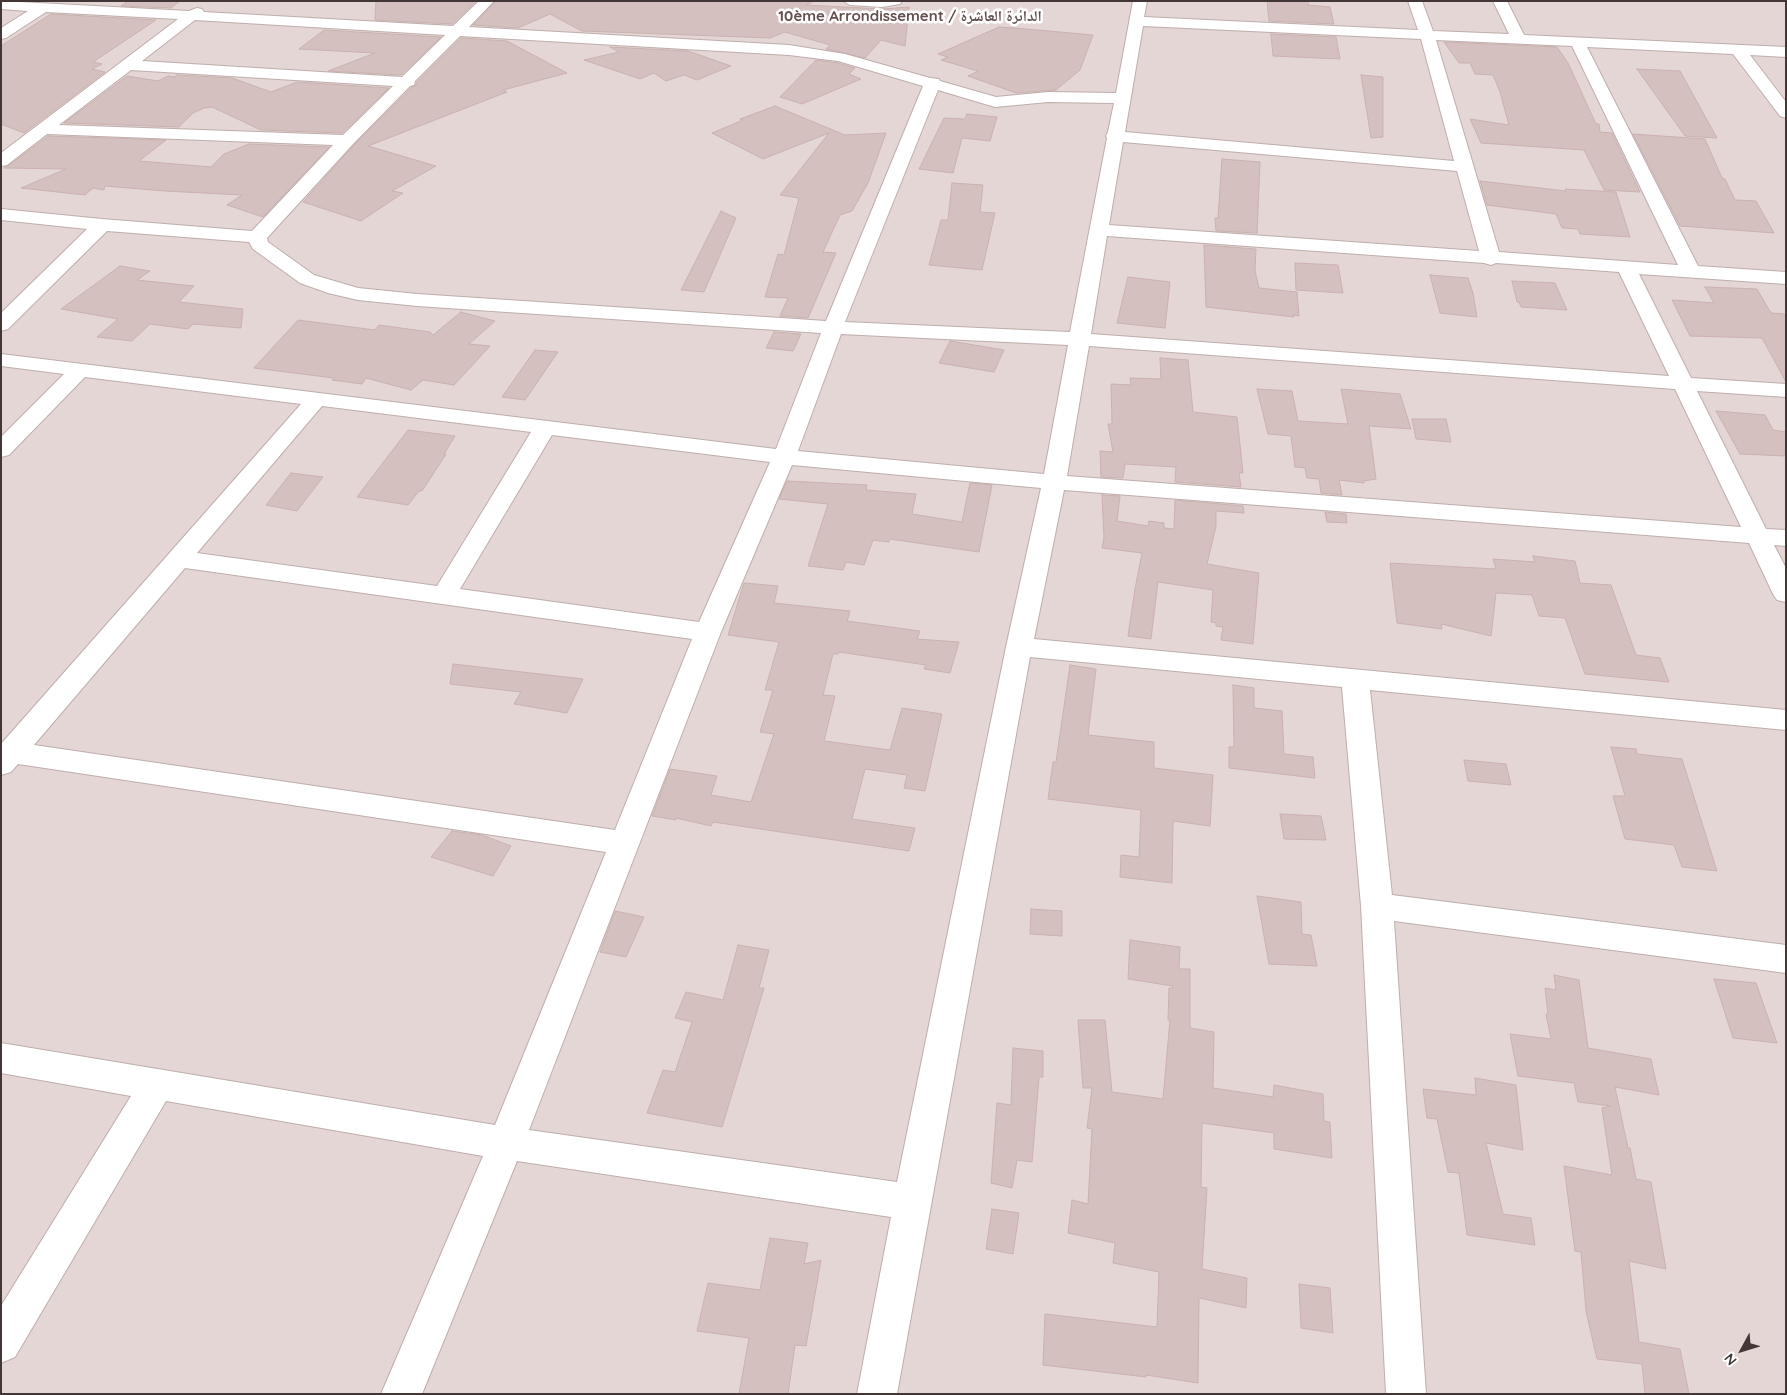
<!DOCTYPE html>
<html>
<head>
<meta charset="utf-8">
<style>
	body { margin:0 }
	#map { position:relative; width:1787px; height:1395px; overflow:hidden; background:#f1e7e6; font-family:Quicksand,sans-serif }
	canvas { display:block }
	.frame { position:absolute; inset:0; border:2px solid #433636; pointer-events:none }
	.north { position:absolute; left:1717px; top:1325px; width:50px; height:50px; -webkit-text-stroke:4px #fff; paint-order:stroke; rotate:231deg; font-size:14px; font-weight:700; line-height:20px; text-align:center; color:#433636 }
	.north::after { content:''; display:block; margin:auto; width:18px; height:22px; background:#433636; clip-path:polygon(50% 0,100% 100%,50% 72%,0 100%) }
</style>
</head>
<body>
<div id="map">
<canvas width="1787" height="1395"></canvas>
<div class="frame"></div>
<div class="north">N</div>
</div>
<script>
const c = document.querySelector('canvas').getContext('2d');
c.lineJoin = 'round';
function paint(path, color) { c.fillStyle = color; c.fill(path, 'evenodd'); }
const shape = rows => new Path2D(rows.map(r => 'M' + r).join(''));
function strokePath(path, color, width, dash) { c.strokeStyle = color; c.lineWidth = width; c.lineCap = dash ? 'butt' : 'round'; c.setLineDash(dash || []); c.stroke(path); }
function drawText(font, color, halo, rows, align = 'center') {
  c.font = font + ' Quicksand,"Noto Naskh Arabic",sans-serif'; c.lineWidth = 5; c.setLineDash([]); c.textBaseline = 'middle'; c.strokeStyle = halo; c.fillStyle = color; for (const [text, x, y, turn = 0] of rows) {
    c.save(); c.translate(x, y); c.rotate((+turn || 0) * Math.PI / 180); c.textAlign = isNaN(turn) ? turn : align; if (halo) c.strokeText(text, 0, 0); c.fillText(text, 0, 0); c.restore();
  }
}
const residential = shape([
	[1,1,1786,1,1786,1394,1,1394]
]);
const building = shape([
	[128,1,180,1,171,8,121,6,128,1],
	[376,1,476,1,452,24,375,20,376,1],
	[496,1,814,1,806,5,882,9,909,7,905,46,881,40,865,58,826,49,830,45,785,32,770,38,582,31,550,14,518,28,473,25,496,1],
	[1267,1,1308,1,1308,5,1330,7,1334,24,1269,21,1267,1],
	[51,14,156,20,93,62,102,64,92,69,105,72,24,133,1,124,1,46,51,14],
	[999,27,1015,28,1093,35,1080,70,1056,90,1016,93,968,76,978,71,941,60,948,57,938,54,999,27],
	[324,30,441,37,401,75,328,71,375,53,299,49,324,30],
	[1271,34,1336,37,1340,59,1273,56,1271,34],
	[461,38,507,41,567,73,503,90,507,92,368,146,436,166,392,191,403,193,361,221,303,202,354,145,411,88,416,85,417,82,461,38],
	[1444,42,1557,47,1568,63,1596,124,1599,124,1600,132,1612,133,1640,192,1604,190,1584,150,1481,143,1470,119,1509,125,1500,92,1493,75,1475,74,1470,63,1459,63,1444,42],
	[610,47,688,51,731,66,697,80,684,75,666,81,654,73,640,79,584,60,619,52,610,47],
	[816,60,838,63,855,68,849,74,861,79,802,104,780,97,816,60],
	[1637,69,1680,71,1717,138,1685,136,1637,69],
	[177,75,232,78,271,92,297,82,389,88,342,133,261,130,212,107,204,108,193,113,179,127,64,123,127,76,158,81,168,76,174,77,177,75],
	[1361,75,1383,77,1383,137,1371,138,1361,75],
	[775,106,845,135,886,133,868,183,852,211,840,215,823,252,836,253,808,318,780,316,788,298,765,297,778,254,784,255,799,198,780,195,829,133,763,159,712,133,743,120,740,119,775,106],
	[967,114,997,117,990,141,962,138,953,173,919,169,944,118,965,119,967,114],
	[1633,134,1705,139,1722,178,1725,179,1735,200,1756,201,1774,233,1680,226,1633,134],
	[48,136,166,140,139,161,211,167,224,154,249,144,329,147,263,217,227,205,242,195,165,191,105,186,104,190,93,188,85,195,21,188,66,169,4,168,8,166,48,136],
	[1222,159,1260,162,1257,233,1216,231,1215,218,1218,218,1222,159],
	[1480,181,1566,191,1565,189,1616,192,1630,237,1580,234,1578,229,1562,228,1556,214,1487,205,1480,181],
	[952,183,983,185,980,212,995,213,982,270,929,265,941,220,948,220,952,183],
	[721,211,736,218,704,292,681,290,721,211],
	[1204,245,1256,249,1255,271,1259,288,1297,292,1299,316,1293,315,1294,317,1206,307,1204,245],
	[1295,263,1338,265,1343,293,1296,290,1295,263],
	[120,266,150,271,137,280,194,286,179,302,243,309,241,328,193,324,188,329,150,324,132,341,97,337,118,319,61,309,120,266],
	[1430,275,1468,278,1473,293,1477,317,1440,313,1430,275],
	[1128,277,1170,282,1165,328,1117,323,1128,277],
	[1512,281,1555,283,1567,310,1521,307,1519,302,1517,302,1512,281],
	[1705,287,1757,289,1771,313,1786,314,1786,382,1762,338,1690,336,1672,300,1714,303,1705,287],
	[461,312,495,321,469,344,490,346,454,385,423,380,411,390,366,378,362,384,332,380,334,378,254,368,298,320,375,330,379,325,430,332,433,335,461,312],
	[774,332,801,334,793,351,766,348,774,332],
	[950,341,1004,350,994,372,939,363,950,341],
	[535,350,558,352,525,400,502,397,535,350],
	[1160,358,1188,360,1193,412,1237,417,1243,473,1239,473,1241,487,1175,482,1176,467,1125,464,1123,478,1101,477,1100,451,1113,452,1108,424,1112,424,1111,384,1131,385,1130,378,1161,379,1160,358],
	[1257,389,1292,391,1298,421,1348,424,1341,389,1400,394,1411,429,1369,426,1376,479,1364,481,1364,483,1339,480,1342,495,1321,493,1319,479,1307,478,1305,468,1295,467,1291,436,1268,434,1257,389],
	[1716,411,1765,415,1773,430,1786,432,1786,456,1740,454,1716,411],
	[1412,419,1446,419,1451,442,1416,439,1412,419],
	[408,430,455,436,444,454,446,454,422,491,419,491,408,505,357,497,408,430],
	[291,473,323,477,297,511,266,505,291,473],
	[787,481,867,485,866,490,916,494,912,514,962,522,970,483,992,485,979,552,890,539,889,542,873,540,864,565,846,562,843,570,808,566,828,504,779,499,787,481],
	[1102,495,1120,496,1117,521,1148,526,1149,521,1164,523,1164,528,1174,529,1175,500,1243,506,1244,513,1216,511,1216,526,1207,564,1259,573,1253,644,1221,640,1223,627,1216,626,1216,623,1211,622,1213,590,1158,582,1151,639,1128,636,1135,589,1142,553,1102,548,1104,537,1102,495],
	[1325,512,1346,514,1347,523,1327,522,1325,512],
	[1533,556,1575,561,1580,583,1611,585,1636,655,1660,658,1669,682,1585,674,1565,618,1539,616,1532,595,1496,593,1491,636,1441,624,1442,629,1397,623,1390,563,1496,569,1493,559,1535,562,1533,556],
	[744,583,778,586,774,603,850,611,847,621,920,631,917,639,959,642,950,673,924,669,926,665,839,652,838,654,833,654,823,695,835,696,824,741,890,750,902,708,942,714,925,791,904,788,907,775,865,769,852,819,915,828,909,851,713,822,711,826,676,818,676,820,652,816,670,769,717,776,711,795,751,802,774,734,760,732,773,690,765,690,779,642,728,635,744,583],
	[453,664,583,679,567,713,514,704,521,692,450,684,453,664],
	[1070,665,1096,669,1088,735,1154,742,1154,768,1213,775,1210,826,1173,821,1172,883,1120,877,1121,855,1139,857,1141,810,1048,799,1053,762,1056,762,1070,665],
	[1233,685,1254,688,1254,708,1282,711,1284,754,1313,757,1315,778,1229,768,1229,747,1234,747,1233,685],
	[1611,747,1636,749,1637,754,1682,759,1717,871,1682,867,1674,845,1625,839,1613,796,1625,796,1611,747],
	[1464,760,1506,764,1511,785,1468,781,1464,760],
	[1280,814,1321,816,1326,840,1284,839,1280,814],
	[452,831,482,835,511,846,493,876,431,857,452,831],
	[1257,896,1301,902,1302,934,1311,935,1317,966,1269,964,1257,896],
	[1031,909,1062,911,1062,936,1030,934,1031,909],
	[615,911,644,917,626,957,600,952,615,911],
	[1130,940,1180,947,1179,969,1190,969,1190,1028,1214,1032,1213,1088,1273,1097,1274,1085,1323,1094,1324,1121,1330,1122,1332,1158,1274,1149,1274,1133,1202,1123,1201,1187,1207,1188,1202,1269,1247,1278,1246,1308,1199,1298,1198,1383,1146,1375,1146,1377,1043,1365,1045,1314,1157,1327,1159,1272,1113,1263,1115,1243,1068,1233,1072,1200,1088,1204,1092,1129,1087,1128,1092,1088,1083,1088,1078,1020,1105,1020,1112,1092,1163,1099,1170,1020,1168,1020,1169,988,1173,988,1173,986,1128,979,1130,940],
	[738,945,769,950,759,988,764,988,722,1127,647,1113,663,1070,675,1072,692,1022,675,1018,686,992,723,1000,738,945],
	[1554,975,1579,980,1588,1048,1651,1059,1659,1095,1615,1087,1628,1148,1630,1148,1636,1179,1651,1182,1666,1269,1629,1261,1639,1342,1680,1349,1689,1394,1645,1394,1642,1364,1597,1359,1586,1311,1581,1252,1575,1251,1564,1166,1612,1175,1602,1108,1611,1106,1578,1102,1574,1083,1518,1076,1510,1034,1551,1039,1546,1014,1548,1014,1545,988,1556,990,1554,975],
	[1714,979,1756,983,1777,1043,1733,1038,1714,979],
	[1013,1048,1043,1051,1043,1077,1039,1077,1032,1162,1017,1160,1012,1188,991,1183,997,1103,1011,1105,1013,1048],
	[1475,1078,1516,1085,1523,1150,1486,1143,1503,1214,1531,1218,1535,1245,1467,1235,1459,1173,1448,1172,1437,1119,1427,1118,1423,1089,1476,1095,1475,1078],
	[992,1209,1019,1213,1013,1254,986,1249,992,1209],
	[770,1238,808,1243,804,1264,821,1260,806,1346,795,1345,788,1394,739,1394,749,1338,697,1331,708,1283,760,1290,770,1238],
	[1299,1284,1330,1288,1333,1333,1301,1328,1299,1284]
]);
const minor = shape([
	[1,1,189,11,197,8,202,9,204,12,453,26,479,1,494,1,469,27,789,45,845,54,930,78,939,79,940,81,996,97,1048,92,1116,93,1133,1,1147,1,1144,17,1418,30,1408,1,1422,1,1433,31,1509,34,1493,1,1507,1,1524,35,1786,47,1786,57,1750,55,1786,102,1786,118,1780,116,1733,54,1587,47,1698,266,1786,272,1786,284,1639,274,1691,378,1786,384,1786,397,1697,391,1766,529,1786,530,1786,546,1774,545,1786,568,1786,602,1777,600,1773,594,1749,543,1064,490,1034,639,1786,710,1786,730,1370,690,1392,895,1786,945,1786,973,1394,921,1426,1394,1386,1394,1361,906,1342,687,1030,657,897,1394,857,1394,891,1217,517,1161,422,1394,381,1394,483,1156,166,1101,15,1357,1,1363,1,1306,131,1096,1,1073,1,1043,495,1125,606,852,18,764,11,772,1,775,1,744,301,404,85,377,9,455,1,457,1,437,64,374,1,366,1,354,776,449,821,333,417,306,358,300,328,293,300,283,253,249,249,242,107,231,8,329,1,331,1,313,87,229,1,220,1,209,102,219,252,231,333,145,47,134,7,165,1,166,1,153,178,19,46,12,6,38,1,39,1,28,28,11,1,9,1,1],
	[195,20,445,35,402,77,142,61,195,20],
	[1143,26,1421,39,1454,161,1125,132,1143,26],
	[460,36,789,55,838,61,923,86,826,321,417,294,358,288,314,275,268,242,267,238,353,144,410,86,414,85,415,81,460,36],
	[1436,40,1572,46,1678,265,1499,252,1436,40],
	[131,70,393,86,343,135,59,125,131,70],
	[938,90,995,107,1048,102,1114,103,1108,132,1106,136,1107,138,1070,332,845,322,938,90],
	[1123,142,1457,171,1479,251,1109,225,1123,142],
	[1107,236,1484,263,1491,265,1496,263,1619,272,1669,376,1091,334,1107,236],
	[841,334,1068,345,1044,474,798,451,841,334],
	[1089,346,1675,389,1741,527,1067,476,1089,346],
	[322,406,531,432,437,586,197,553,322,406],
	[552,435,770,462,699,622,460,589,552,435],
	[792,465,1041,488,1006,647,897,1182,529,1130,721,632,792,465],
	[185,568,692,639,615,830,34,745,185,568],
	[843,1,902,1,900,4,882,7,850,5,843,1]
]);
const farDistrictnames = [
	["10ème Arrondissement / الدائرة العاشرة",910,16]
];
paint(residential, '#e4d6d4');
paint(building, '#d4c0bf');
strokePath(building, '#cbb2b0', 1);
strokePath(minor, '#beaeac', 2);
paint(minor, '#fff');
drawText('bold 15px', '#644f4e', '#fff', farDistrictnames);
</script>
</body>
</html>
